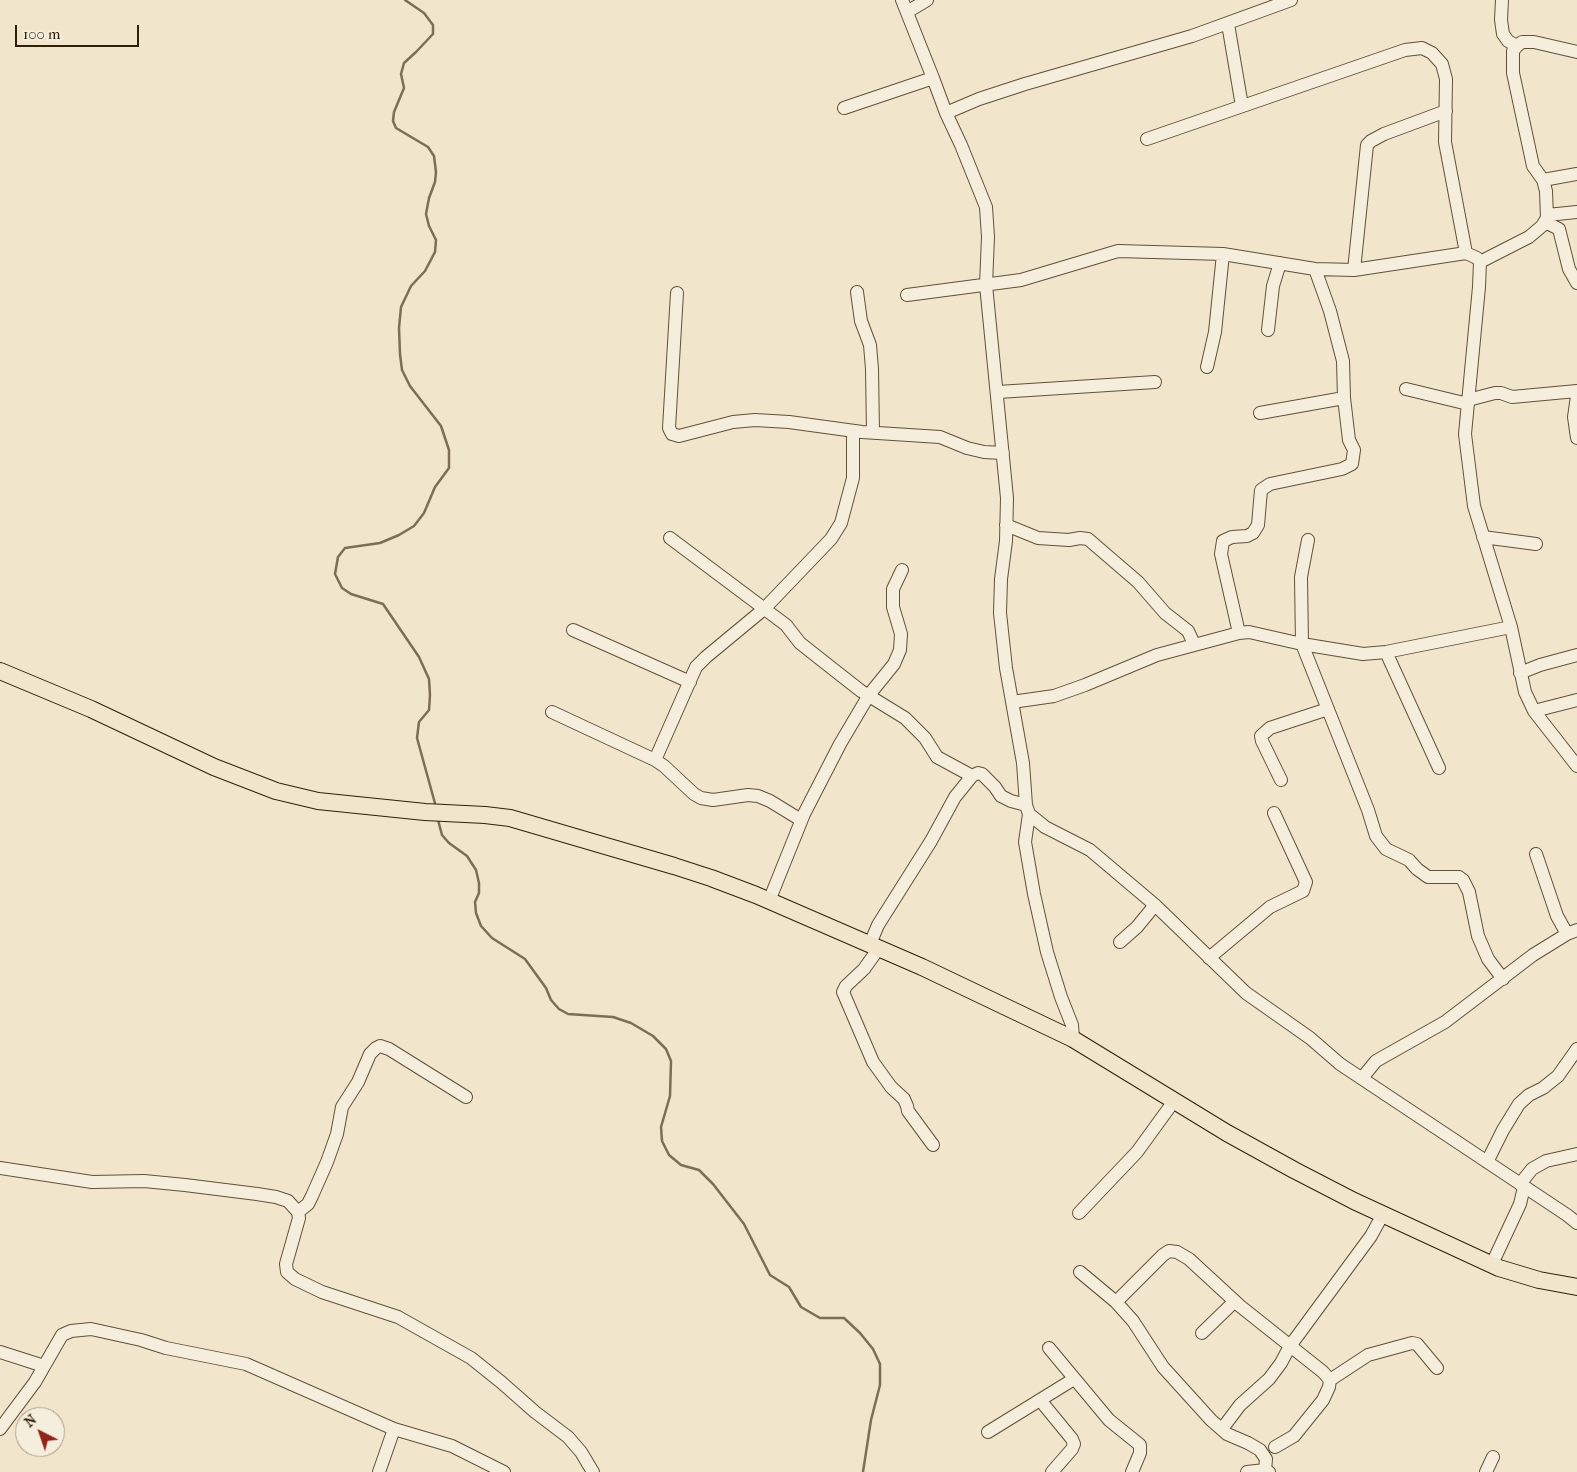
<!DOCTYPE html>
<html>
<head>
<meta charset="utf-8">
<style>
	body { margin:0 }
	#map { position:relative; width:1577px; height:1472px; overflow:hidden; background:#f1e5cb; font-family:"IM FELL French Canon",serif }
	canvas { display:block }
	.north { position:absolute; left:15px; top:1407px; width:50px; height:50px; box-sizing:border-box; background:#f6eedd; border:1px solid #a79c88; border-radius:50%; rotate:319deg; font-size:14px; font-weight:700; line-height:20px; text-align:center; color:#312008 }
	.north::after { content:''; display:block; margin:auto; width:18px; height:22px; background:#8f2418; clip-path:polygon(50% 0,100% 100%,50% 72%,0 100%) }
	.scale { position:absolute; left:15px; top:25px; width:124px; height:22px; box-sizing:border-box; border:2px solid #312008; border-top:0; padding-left:6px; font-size:15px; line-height:18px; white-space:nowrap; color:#312008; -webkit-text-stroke:4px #f6eedd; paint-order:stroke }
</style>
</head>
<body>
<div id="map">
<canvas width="1577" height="1472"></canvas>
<div class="north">N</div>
<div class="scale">100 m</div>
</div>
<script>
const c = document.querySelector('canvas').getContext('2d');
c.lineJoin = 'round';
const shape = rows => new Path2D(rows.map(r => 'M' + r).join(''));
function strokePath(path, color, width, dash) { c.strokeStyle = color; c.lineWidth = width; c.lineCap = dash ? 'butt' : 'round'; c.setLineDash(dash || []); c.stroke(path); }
const stream = shape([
	[405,0,424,13,433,25,433,34,416,52,404,63,401,74,404,88,394,112,393,121,396,128,428,147,434,156,436,172,435,182,429,198,426,214,429,226,436,240,435,252,425,271,411,286,401,307,399,328,400,354,402,370,410,386,441,426,449,450,449,468,435,487,424,513,414,526,399,535,380,543,345,548,338,557,335,574,342,588,351,594,383,604,419,657,429,679,430,695,429,710,419,722,417,738,436,807],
	[438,820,442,835,449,843,467,856,476,870,479,883,479,893,475,902,476,913,481,926,492,938,525,959,546,988,551,1000,559,1009,568,1014,613,1017,631,1023,653,1036,666,1049,671,1061,670,1096,661,1127,662,1141,669,1155,681,1165,699,1170,713,1184,744,1224,770,1275,789,1287,801,1307,820,1318,844,1318,860,1333,873,1349,880,1364,880,1385,871,1420,863,1472]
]);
const minor = shape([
	[902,0,933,78,946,113,961,145,986,207,988,237,986,285,1007,498,1006,541,1001,579,1000,613,1006,668,1023,763,1026,805,1029,814,1045,827,1090,850,1155,905,1246,993,1310,1038,1340,1064,1567,1215,1577,1223],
	[1502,0,1501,20,1503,34,1508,41,1517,46],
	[907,12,927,0],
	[1228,24,1242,106],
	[844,108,933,78],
	[946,113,979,99,1025,84,1192,36,1291,0],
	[1147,139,1405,50,1422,48,1432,53,1442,64,1446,79,1445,142,1466,253],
	[1543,180,1577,174],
	[1547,215,1577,212],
	[1545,222,1559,229,1569,269,1577,283],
	[1480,262,1529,237,1542,226,1547,218,1546,191,1543,180,1533,166,1513,73,1513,51,1517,46,1522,42,1534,42,1577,52],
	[1354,270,1367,145,1371,141,1384,134,1446,111],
	[857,292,861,321,870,345,872,369,873,432],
	[677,293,669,428,672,434,679,436,733,422,755,420,789,422,862,432,940,437,967,448,984,452,1003,453],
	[907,295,1021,280,1118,251,1223,254,1315,269,1354,270,1466,253,1477,258,1480,262,1479,287,1465,434,1474,506,1511,627,1525,692,1534,711,1577,766],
	[1268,330,1273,286,1280,263],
	[1207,367,1215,332,1223,254],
	[1406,389,1468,404],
	[998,392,1155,382],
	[1577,396,1574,417,1577,438],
	[1468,400,1495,393,1501,393,1512,397,1577,391],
	[1260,413,1344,398],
	[1006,525,1038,538,1069,540,1080,538,1088,539,1138,582,1165,613,1188,631,1194,644],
	[1483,537,1536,544],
	[670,538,786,625,800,643,838,673,861,691,905,718,925,738,937,757,972,776],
	[1308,540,1301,577,1302,644,1368,810,1376,836,1386,849,1409,860,1417,869,1428,877,1459,877,1463,880,1469,892,1478,936,1488,959,1503,979],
	[573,630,690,682],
	[1239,633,1221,554,1223,541,1232,537,1247,536,1253,533,1258,525,1261,490,1270,484,1342,469,1352,464,1354,450,1349,440,1344,398,1343,361,1330,311,1315,269],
	[1386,652,1439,768],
	[1520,673,1540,665,1577,655],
	[1012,702,1054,696,1085,685,1157,655,1239,633,1249,632,1302,644,1363,654,1386,652,1511,627],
	[1534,711,1577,700],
	[552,712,655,760,664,766,694,794,701,798,713,800,748,795,758,796,770,801,801,820],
	[655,760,696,667,706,657,764,609,831,539,841,523,853,478,853,431],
	[1281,780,1262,741,1261,736,1270,728,1328,709],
	[1029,814,1025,842,1034,894,1047,952,1061,997,1072,1025,1073,1039],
	[1536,854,1557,916,1567,934],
	[769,901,804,814,840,744,869,695,894,664,900,650,901,634,893,607,893,589,902,570],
	[1120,942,1137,927,1155,905],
	[870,944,878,925,931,841,955,797,972,776,978,773,982,774,995,787,1001,796,1011,801,1026,805],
	[879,948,864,969,846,986,843,992,873,1062,891,1087,904,1099,907,1106,908,1111,933,1145],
	[1209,958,1270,907,1303,891,1306,882,1274,813],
	[1362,1078,1376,1061,1445,1022,1533,955,1567,934,1577,930],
	[1487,1162,1503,1130,1519,1104,1529,1095,1543,1088,1558,1076,1577,1049],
	[0,1168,92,1182,144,1181,185,1185,257,1194,276,1197,288,1201,298,1212,299,1218,286,1264,287,1272,295,1279,322,1292,398,1317,471,1358,501,1382,535,1412,568,1437,581,1452,593,1472],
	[1520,1184,1532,1169,1546,1161,1577,1154],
	[298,1212,308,1204,312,1196,327,1162,337,1134,342,1107,358,1082,370,1054,376,1048,380,1046,389,1049,466,1097],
	[1079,1213,1137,1152,1174,1101],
	[1492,1264,1520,1204,1524,1187],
	[1080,1272,1116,1302,1133,1321,1163,1367,1211,1420,1227,1434,1248,1443,1260,1450,1266,1459,1265,1470],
	[1116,1302,1163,1255,1169,1251,1177,1252,1189,1259,1240,1306,1323,1372,1330,1380,1329,1387,1323,1400,1294,1436,1275,1447],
	[1202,1333,1234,1302],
	[1049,1348,1109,1420,1140,1445,1140,1453,1132,1472],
	[0,1352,44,1366],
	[1330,1380,1368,1355,1412,1343,1417,1344,1437,1368],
	[1040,1400,1072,1439,1074,1444,1072,1449,1052,1472],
	[0,1429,35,1382,62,1335,71,1331,91,1329,141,1340,166,1348,246,1364,394,1429,452,1446,504,1472],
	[1222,1429,1240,1405,1269,1379,1281,1363,1290,1346,1371,1236,1383,1214],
	[988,1432,1074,1379],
	[379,1472,394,1429],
	[1247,1472,1265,1470,1269,1472],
	[1486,1472,1493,1457]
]);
const major = shape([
	[0,671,91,709,214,767,276,791,318,801,425,812,485,815,510,818,674,866,711,878,756,895,922,967,1073,1039,1227,1133,1294,1170,1354,1201,1499,1268,1539,1280,1577,1287]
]);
strokePath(stream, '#7d6e55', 2.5);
strokePath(minor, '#615139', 14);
strokePath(major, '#312008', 18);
strokePath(minor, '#f6eedd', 12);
strokePath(major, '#f1e5cb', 16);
</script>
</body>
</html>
